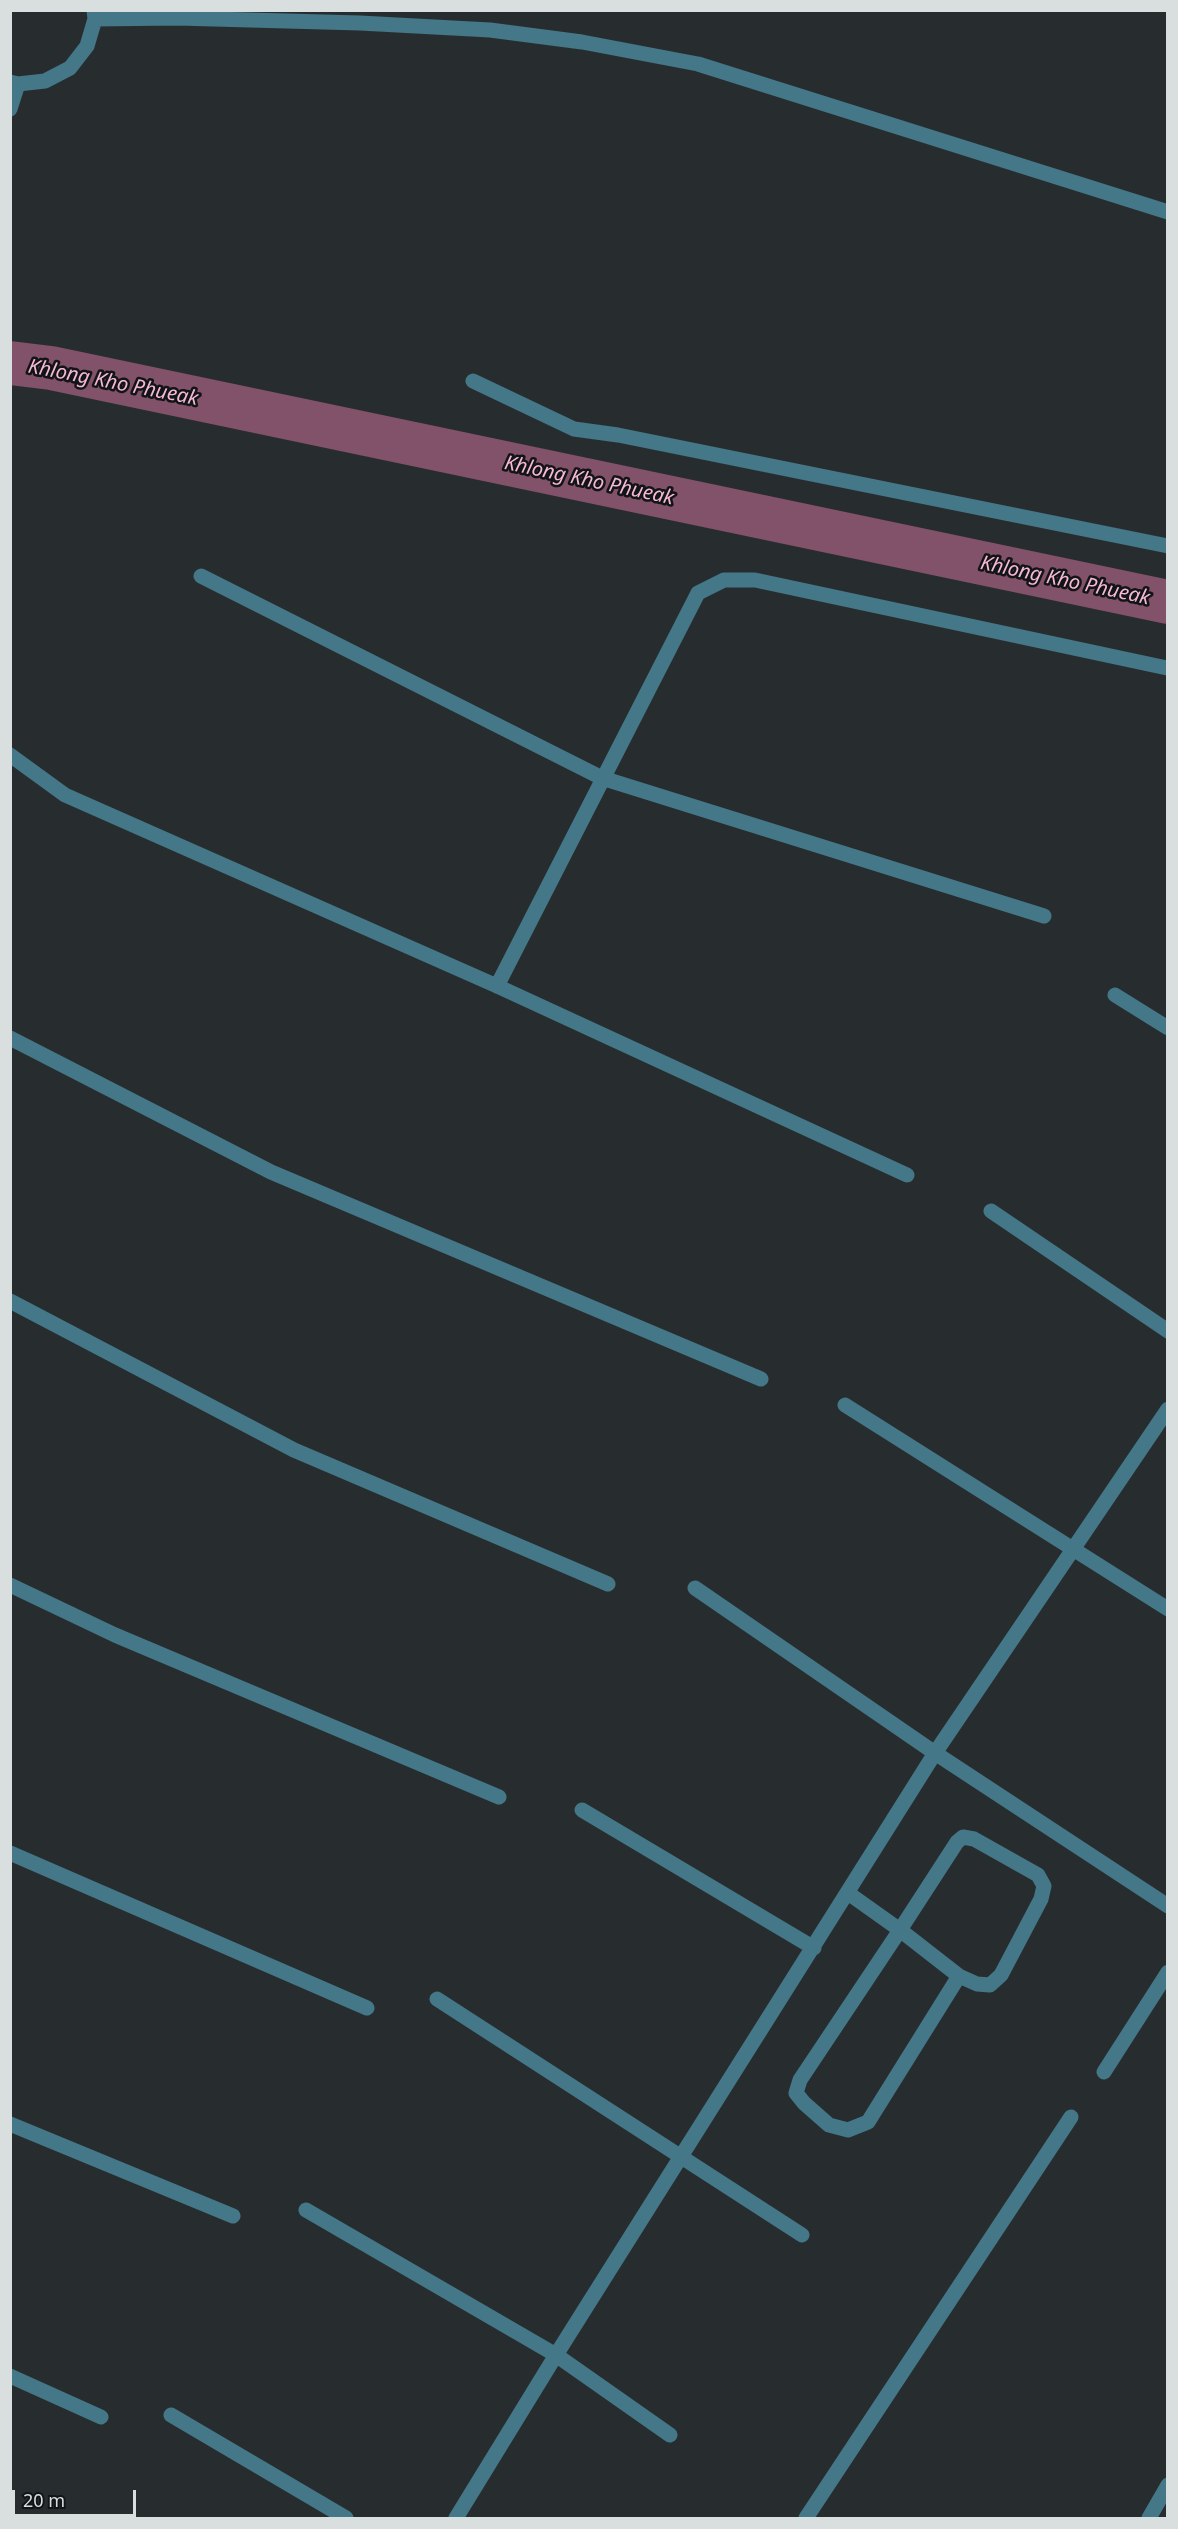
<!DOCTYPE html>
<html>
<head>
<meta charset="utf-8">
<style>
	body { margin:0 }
	#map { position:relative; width:1178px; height:2529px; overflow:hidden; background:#272d2f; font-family:"Noto Sans",sans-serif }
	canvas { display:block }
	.frame { position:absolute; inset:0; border:12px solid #d9dedf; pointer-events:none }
	.scale { position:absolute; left:12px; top:2490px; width:124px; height:27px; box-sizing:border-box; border:3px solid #d9dedf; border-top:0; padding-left:8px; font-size:18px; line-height:21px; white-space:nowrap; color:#d9dedf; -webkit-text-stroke:4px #121516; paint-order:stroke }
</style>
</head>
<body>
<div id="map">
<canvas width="1178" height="2529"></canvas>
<div class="frame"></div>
<div class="scale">20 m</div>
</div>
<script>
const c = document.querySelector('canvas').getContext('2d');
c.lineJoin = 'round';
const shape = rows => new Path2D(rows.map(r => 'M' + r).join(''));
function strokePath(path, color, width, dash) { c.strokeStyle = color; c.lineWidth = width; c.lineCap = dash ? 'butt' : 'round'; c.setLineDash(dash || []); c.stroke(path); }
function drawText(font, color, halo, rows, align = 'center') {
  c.font = font + ' "Noto Sans",sans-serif'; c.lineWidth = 5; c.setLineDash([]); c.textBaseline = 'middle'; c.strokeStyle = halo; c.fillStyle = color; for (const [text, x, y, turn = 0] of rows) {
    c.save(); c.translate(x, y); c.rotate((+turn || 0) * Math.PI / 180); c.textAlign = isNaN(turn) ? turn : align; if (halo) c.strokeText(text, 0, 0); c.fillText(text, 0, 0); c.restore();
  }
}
const canal = shape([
	[10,363,51,368,1168,602]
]);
const minor = shape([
	[95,19,177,18,360,23,490,30,582,42,698,64,1168,212],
	[10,82,18,84,45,81,70,68,87,46,95,19,94,10],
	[10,109,18,84],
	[473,381,574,429,618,435,1168,546],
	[201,576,602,778,1044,916],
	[10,755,65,795,497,986,907,1175],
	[497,986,698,593,724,580,755,580,1167,668],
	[1115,995,1168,1028],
	[10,1038,271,1172,761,1379],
	[991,1211,1168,1331],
	[10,1301,294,1450,608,1584],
	[845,1405,1168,1609],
	[10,1585,115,1635,499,1797],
	[695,1588,935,1753,1168,1906],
	[582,1810,814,1948],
	[10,1853,367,2008],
	[848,1893,900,1930,959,1976,977,1984,990,1985,1001,1975,1041,1899,1044,1886,1038,1875,974,1839,963,1837,957,1842,900,1930,800,2080,796,2093,804,2103,829,2125,848,2130,868,2122,959,1976],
	[437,1999,802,2235],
	[1104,2072,1168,1972],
	[10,2124,233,2216],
	[306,2210,556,2355,670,2435],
	[10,2376,101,2417],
	[171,2415,346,2518],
	[456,2518,556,2355,935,1753,1168,1409],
	[806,2518,1071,2117],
	[1149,2518,1168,2485]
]);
const waterNames = [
	["Khlong Kho Phueak",113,383,11],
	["Khlong Kho Phueak",589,481,12],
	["Khlong Kho Phueak",1065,581,12]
];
strokePath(canal, '#82516a', 44);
strokePath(minor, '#447787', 15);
drawText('italic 20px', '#f7b8d7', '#121516', waterNames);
</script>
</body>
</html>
